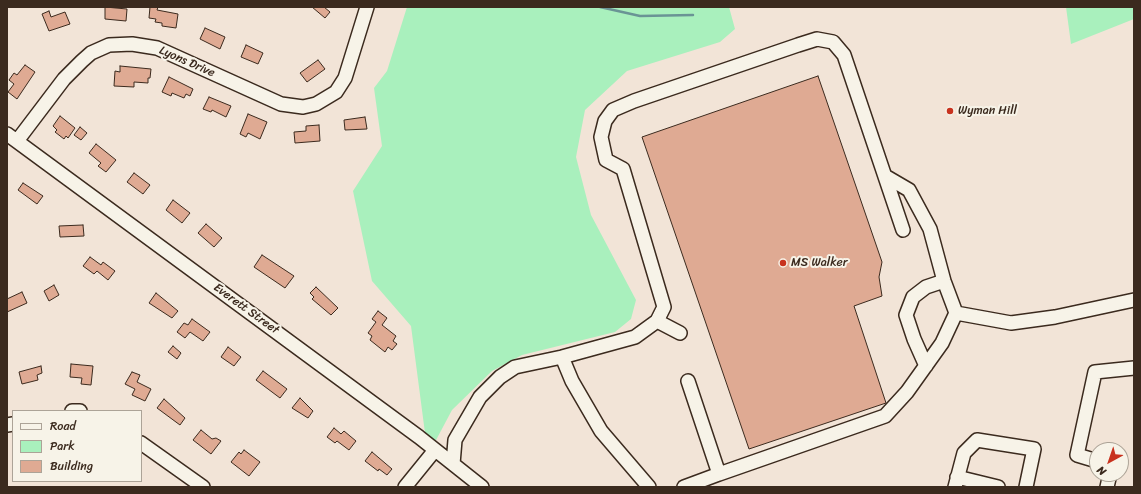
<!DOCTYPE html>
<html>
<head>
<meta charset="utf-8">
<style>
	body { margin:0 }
	#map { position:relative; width:1141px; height:494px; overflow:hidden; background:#f2e4d7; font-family:Sriracha,sans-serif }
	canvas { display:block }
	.frame { position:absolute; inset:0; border:8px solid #3b2a1e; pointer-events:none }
	.legend { position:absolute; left:12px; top:410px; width:130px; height:72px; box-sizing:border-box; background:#f7f3e8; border:1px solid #aca397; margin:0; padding:5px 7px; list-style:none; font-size:12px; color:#3b2a1e }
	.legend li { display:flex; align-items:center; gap:8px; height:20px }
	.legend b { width:20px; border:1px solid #aca397 }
	.north { position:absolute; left:1089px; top:442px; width:40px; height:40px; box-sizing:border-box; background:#f7f3e8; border:1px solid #aca397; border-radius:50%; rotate:220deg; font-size:11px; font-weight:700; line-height:16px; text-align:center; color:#3b2a1e }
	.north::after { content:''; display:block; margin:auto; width:14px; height:18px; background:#c8321e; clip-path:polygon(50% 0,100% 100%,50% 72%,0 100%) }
</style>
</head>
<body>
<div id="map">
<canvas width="1141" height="494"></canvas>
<div class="frame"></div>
<ul class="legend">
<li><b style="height:5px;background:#f7f3e8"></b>Road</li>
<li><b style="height:11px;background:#a9f0bd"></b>Park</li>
<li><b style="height:11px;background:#dfaa93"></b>Building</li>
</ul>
<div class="north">N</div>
</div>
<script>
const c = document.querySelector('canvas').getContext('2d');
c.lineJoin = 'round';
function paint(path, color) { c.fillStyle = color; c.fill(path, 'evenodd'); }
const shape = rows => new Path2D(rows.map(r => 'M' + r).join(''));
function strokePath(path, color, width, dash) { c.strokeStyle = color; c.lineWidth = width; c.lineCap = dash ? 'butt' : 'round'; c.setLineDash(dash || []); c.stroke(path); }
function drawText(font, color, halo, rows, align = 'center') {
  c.font = font + ' Sriracha,sans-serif'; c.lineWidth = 4; c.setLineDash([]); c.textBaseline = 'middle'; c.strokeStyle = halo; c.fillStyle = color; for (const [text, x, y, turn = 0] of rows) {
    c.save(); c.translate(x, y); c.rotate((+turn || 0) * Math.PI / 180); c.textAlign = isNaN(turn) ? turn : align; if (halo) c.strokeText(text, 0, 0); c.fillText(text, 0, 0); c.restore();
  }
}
const green = shape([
	[407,7,729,7,735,29,720,42,627,71,585,110,576,157,591,215,636,300,631,319,615,332,522,355,492,371,452,410,435,442,425,433,411,326,372,281,353,191,382,146,374,88,387,71],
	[1066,7,1134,7,1134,19,1071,44]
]);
const stream = shape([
	[600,7,640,16,693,15]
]);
const building = shape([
	[105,7,127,9,126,21,105,19,105,7],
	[150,7,158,7,157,10,178,14,176,28,162,26,162,23,155,22,156,19,149,18,150,7],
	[312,7,324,7,330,12,325,18,312,7],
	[49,11,51,17,65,12,70,24,49,31,42,14,49,11],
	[205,28,225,37,220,49,200,39,205,28],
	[246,45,263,53,258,64,241,57,246,45],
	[318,60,325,69,307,82,300,73,318,60],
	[25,65,35,72,17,99,8,92,14,84,9,80,14,73,17,75,25,65],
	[120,66,151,69,150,78,148,78,148,83,134,82,134,87,114,86,115,71,120,72,120,66],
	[818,76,882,262,879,277,882,296,854,306,886,403,749,449,642,137,818,76],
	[169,77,193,89,190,96,186,94,184,98,172,93,171,96,162,92,169,77],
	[209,97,231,106,226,117,212,110,211,112,203,109,209,97],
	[248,114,267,122,260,139,248,133,246,137,240,134,248,114],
	[60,116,75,128,68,138,66,136,64,139,55,132,57,130,53,126,60,116],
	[365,117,367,129,345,130,344,120,365,117],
	[319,125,320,141,295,143,294,132,306,131,306,126,319,125],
	[80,127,87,133,81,140,74,135,80,127],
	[96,144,116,160,106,172,98,166,101,163,89,153,96,144],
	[134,173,150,185,143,194,127,182,134,173],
	[23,183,43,196,37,204,18,190,23,183],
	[173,200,190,213,182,223,166,210,173,200],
	[206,224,222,238,214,247,198,233,206,224],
	[83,225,84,236,60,237,59,226,83,225],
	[262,255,294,276,285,288,254,267,262,255],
	[90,257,101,265,103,262,115,271,108,280,97,271,94,274,83,266,90,257],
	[54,285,59,295,49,301,44,291,54,285],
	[316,287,338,308,331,315,312,299,314,297,310,293,316,287],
	[22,292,27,303,7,312,7,299,22,292],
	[156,293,178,311,172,318,149,303,156,293],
	[378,311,387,318,382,325,396,336,393,341,397,344,392,350,388,347,385,352,370,340,372,336,368,333,376,322,372,319,378,311],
	[192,319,210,332,203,341,190,332,185,338,177,332,184,323,188,325,192,319],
	[173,346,181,353,177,359,168,352,173,346],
	[228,347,241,357,234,366,221,357,228,347],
	[71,364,93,366,91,385,81,384,82,378,70,377,71,364],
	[41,366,42,373,37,375,38,380,22,384,19,372,41,366],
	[263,371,287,389,280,398,256,380,263,371],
	[132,372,140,375,137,382,151,389,145,401,132,395,135,389,125,384,132,372],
	[300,398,313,411,308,418,292,408,300,398],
	[164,399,185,418,180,425,157,408,164,399],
	[334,428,341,434,344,431,356,441,349,450,337,441,335,443,327,437,334,428],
	[201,430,212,439,216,438,221,441,211,454,193,440,201,430],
	[244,450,260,462,249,476,231,462,239,452,241,454,244,450],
	[372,452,392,469,387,475,379,469,378,471,365,461,372,452]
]);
const minor = shape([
	[7,134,419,437,482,487],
	[17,141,64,79,82,61,91,53,109,45,132,44,157,48,281,104,303,107,316,104,336,92,345,78,367,7],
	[885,176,909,190,930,229,944,281,956,313],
	[657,321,664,307,623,169,606,160,601,137,605,121,613,110,634,101,798,45,817,39,833,42,844,55,903,230],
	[562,357,572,381,601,431,649,487],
	[926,366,914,339,906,315,913,297,926,287,944,281],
	[688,381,719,474,885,416,907,392,942,343,956,313,1011,323,1055,317,1134,300],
	[72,411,80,411],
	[7,425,13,424],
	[141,443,203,487],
	[1097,461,1077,455,1095,372,1134,368],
	[453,464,455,440,480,397,500,377,515,367,562,357,635,337,657,321,680,333],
	[957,477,998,487],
	[405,487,435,450],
	[684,487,719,474],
	[955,487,964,453,977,440,1034,449,1026,487],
	[1107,487,1110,474]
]);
const markers = [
	[950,111,4,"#c8321e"],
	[783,263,4,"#c8321e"]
];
const streetNames = [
	["Lyons Drive",187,62,24],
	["Everett Street",246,309,36]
];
const poiNames = [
	["Wyman Hill",958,111],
	["MS Walker",791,263]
];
paint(green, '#a9f0bd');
strokePath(stream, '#6a9495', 2.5);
paint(building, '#dfaa93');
strokePath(building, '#3b2a1e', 1);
strokePath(minor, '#3b2a1e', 16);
strokePath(minor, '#f7f3e8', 13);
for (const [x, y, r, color] of markers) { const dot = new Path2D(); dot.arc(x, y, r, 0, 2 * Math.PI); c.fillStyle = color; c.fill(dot); strokePath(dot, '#f7f3e8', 1.5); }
drawText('12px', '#3b2a1e', '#f7f3e8', streetNames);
drawText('12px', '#3b2a1e', '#f7f3e8', poiNames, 'left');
</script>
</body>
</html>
